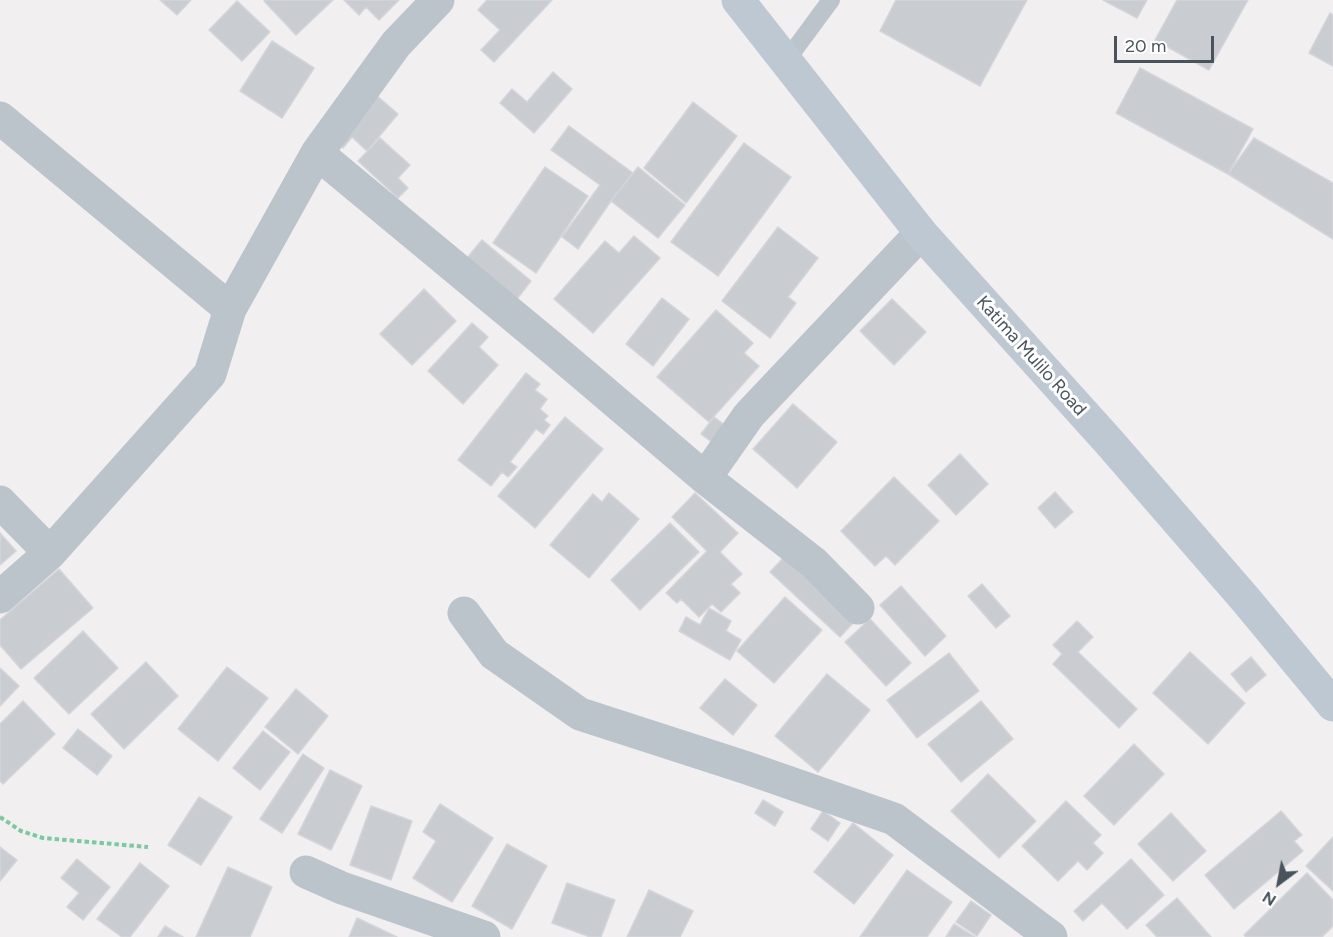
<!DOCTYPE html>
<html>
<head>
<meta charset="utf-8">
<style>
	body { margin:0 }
	#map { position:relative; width:1333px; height:937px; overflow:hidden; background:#f1efef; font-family:Figtree,sans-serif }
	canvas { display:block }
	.north { position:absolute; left:1249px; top:853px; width:60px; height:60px; -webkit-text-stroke:4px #fff; paint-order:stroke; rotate:212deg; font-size:16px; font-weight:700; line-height:24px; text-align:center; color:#48535c }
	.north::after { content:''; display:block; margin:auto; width:21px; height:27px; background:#48535c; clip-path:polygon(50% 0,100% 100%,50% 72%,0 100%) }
	.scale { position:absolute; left:1114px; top:36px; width:100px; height:27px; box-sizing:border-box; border:3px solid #48535c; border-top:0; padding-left:8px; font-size:18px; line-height:21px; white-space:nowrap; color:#48535c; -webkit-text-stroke:4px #fff; paint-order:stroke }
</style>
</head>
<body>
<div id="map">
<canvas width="1333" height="937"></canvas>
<div class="north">N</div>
<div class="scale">20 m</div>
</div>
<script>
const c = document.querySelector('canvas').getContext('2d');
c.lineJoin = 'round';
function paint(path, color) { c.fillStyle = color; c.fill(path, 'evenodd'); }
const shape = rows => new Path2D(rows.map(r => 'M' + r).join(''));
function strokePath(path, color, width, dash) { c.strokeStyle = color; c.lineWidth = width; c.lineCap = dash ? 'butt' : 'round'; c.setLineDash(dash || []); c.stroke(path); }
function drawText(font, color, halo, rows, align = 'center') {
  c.font = font + ' Figtree,sans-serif'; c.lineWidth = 6; c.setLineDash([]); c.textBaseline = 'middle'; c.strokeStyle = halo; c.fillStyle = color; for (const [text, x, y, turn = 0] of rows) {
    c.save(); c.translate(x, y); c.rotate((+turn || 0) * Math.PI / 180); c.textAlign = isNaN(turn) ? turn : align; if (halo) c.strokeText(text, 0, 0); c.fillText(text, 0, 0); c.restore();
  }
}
const building = shape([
	[160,0,191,0,177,15,160,0],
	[265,0,333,0,296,35,264,1,265,0],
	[344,0,399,0,379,20,366,7,359,15,344,0],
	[487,0,552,0,494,62,481,50,500,30,478,10,487,0],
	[896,0,1027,0,980,86,880,31,896,0],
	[1103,0,1147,0,1137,18,1103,0],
	[1177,0,1248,0,1209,70,1155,40,1177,0],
	[237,1,270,32,242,61,209,30,237,1],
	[1330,13,1333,15,1333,66,1309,53,1330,13],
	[272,41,314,68,282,118,240,91,272,41],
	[1140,68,1253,129,1228,174,1116,113,1140,68],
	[553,72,572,89,534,133,500,103,512,89,527,102,553,72],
	[376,95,398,114,367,151,352,137,343,148,334,140,376,95],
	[693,102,737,136,686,203,644,168,693,102],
	[569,126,633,173,611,201,578,249,562,237,600,185,551,150,569,126],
	[380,138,410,165,398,178,408,188,398,198,358,161,380,138],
	[1254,138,1333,183,1333,239,1228,174,1254,138],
	[744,143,791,177,718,276,671,242,744,143],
	[545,167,588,196,536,273,493,243,545,167],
	[638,167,685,205,658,238,611,201,638,167],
	[778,227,818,258,788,297,796,303,770,338,722,301,778,227],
	[634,236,660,258,593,333,554,299,605,241,619,253,634,236],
	[482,240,531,281,517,299,467,258,482,240],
	[424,289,456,321,412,365,380,334,424,289],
	[662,298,689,319,653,366,626,344,662,298],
	[892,299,926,332,894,365,860,331,892,299],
	[716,310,753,343,744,353,759,366,709,422,657,377,716,310],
	[472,323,488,337,479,347,498,365,463,404,428,371,472,323],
	[526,373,540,384,535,390,547,399,540,409,548,416,544,420,550,425,543,434,536,429,510,462,517,467,508,477,502,472,491,486,458,460,526,373],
	[793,404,837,442,797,488,753,449,793,404],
	[565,417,603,449,535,528,498,496,565,417],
	[714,417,726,426,713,443,701,434,714,417],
	[960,454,988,484,956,515,928,485,960,454],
	[894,477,939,521,895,565,886,556,875,566,841,531,894,477],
	[1055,492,1073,512,1055,528,1038,508,1055,492],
	[609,493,639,519,589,578,550,545,593,494,602,502,609,493],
	[695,493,738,533,720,552,742,574,731,584,740,593,721,612,712,604,699,617,681,599,677,603,666,593,707,551,672,517,695,493],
	[670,523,699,552,640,610,611,580,670,523],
	[0,533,16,551,0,565,0,533],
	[786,555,856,620,840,637,770,572,786,555],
	[59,569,93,608,21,669,0,645,0,620,59,569],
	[982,584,1010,616,996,628,968,596,982,584],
	[901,586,946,636,925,656,880,605,901,586],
	[785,597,822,630,774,683,737,651,785,597],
	[709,608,731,621,726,631,741,640,730,660,679,631,686,617,700,625,709,608],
	[870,619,911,663,886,686,845,642,870,619],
	[1077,621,1093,637,1078,652,1137,709,1119,728,1053,664,1062,654,1053,645,1077,621],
	[83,631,118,668,69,714,34,678,83,631],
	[1190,652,1245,703,1208,744,1153,693,1190,652],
	[949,653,979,691,917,738,887,700,949,653],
	[1251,657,1266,675,1246,692,1231,674,1251,657],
	[146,662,178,696,124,749,91,714,146,662],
	[227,667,268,698,218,761,178,729,227,667],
	[0,668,19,686,0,706,0,668],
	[827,674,870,710,818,772,775,736,827,674],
	[725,679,757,705,733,735,700,708,725,679],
	[296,689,328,716,298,754,265,727,296,689],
	[23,701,55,734,3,784,0,781,0,724,23,701],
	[981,701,1013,739,961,782,928,744,981,701],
	[78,729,112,756,97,775,63,748,78,729],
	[263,731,290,752,260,790,233,768,263,731],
	[1134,744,1164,774,1114,825,1084,796,1134,744],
	[303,754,324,768,282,833,260,819,303,754],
	[330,770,362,786,331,850,298,834,330,770],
	[988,774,1036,821,999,858,951,811,988,774],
	[199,797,232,817,201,865,168,845,199,797],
	[763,800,783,812,775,826,755,813,763,800],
	[1066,801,1101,835,1093,843,1103,853,1087,870,1078,861,1058,881,1022,846,1066,801],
	[440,804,493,838,452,902,413,878,436,841,423,832,440,804],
	[371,806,412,821,391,880,350,865,371,806],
	[823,811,840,823,828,841,811,829,823,811],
	[1281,811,1302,835,1294,841,1303,851,1234,909,1205,875,1281,811],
	[1171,813,1206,851,1173,881,1138,844,1171,813],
	[853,823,893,855,854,904,814,872,853,823],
	[1333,837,1333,891,1306,866,1333,837],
	[507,844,547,866,512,929,472,906,507,844],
	[0,847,17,860,0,881,0,847],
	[77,859,110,887,83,920,67,907,79,893,61,878,77,859],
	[1131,859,1164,895,1127,929,1102,903,1083,921,1074,911,1131,859],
	[140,863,169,886,130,937,122,937,97,919,140,863],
	[228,867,272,887,250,937,196,937,228,867],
	[907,870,952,902,927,937,860,937,907,870],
	[1307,873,1333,900,1333,926,1322,937,1246,937,1244,935,1307,873],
	[567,883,615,900,601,937,590,937,552,923,567,883],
	[649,890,693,911,680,937,627,937,649,890],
	[1177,898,1211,937,1157,937,1146,925,1177,898],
	[971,901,991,915,977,936,956,922,971,901],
	[357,918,397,937,349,937,357,918],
	[954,924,975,937,946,937,954,924],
	[165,926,183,937,158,937,165,926]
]);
const path = shape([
	[0,817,21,831,43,838,148,847]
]);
const lane = shape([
	[786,61,831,0]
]);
const street = shape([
	[0,118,230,309],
	[317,153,551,347,705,478,814,563,858,608],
	[705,478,749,415,921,233],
	[0,502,50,553],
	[0,597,50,553,210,374,230,309,317,153,396,44,438,0],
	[464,613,494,654,580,714,747,768,894,819,1051,937],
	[306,872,342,888,484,937]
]);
const secondary = shape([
	[738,0,921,233,1110,443,1246,600,1333,705]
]);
const streetNames = [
	["Katima Mulilo Road",1031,356,48]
];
paint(building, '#c9ccd1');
strokePath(building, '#d3d5da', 1.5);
strokePath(path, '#78cba0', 4, [4.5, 3]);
strokePath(lane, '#bbc4cb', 18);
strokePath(street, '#bbc4cb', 33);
strokePath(secondary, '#bdc8d2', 33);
drawText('18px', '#48535c', '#fff', streetNames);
</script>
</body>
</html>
